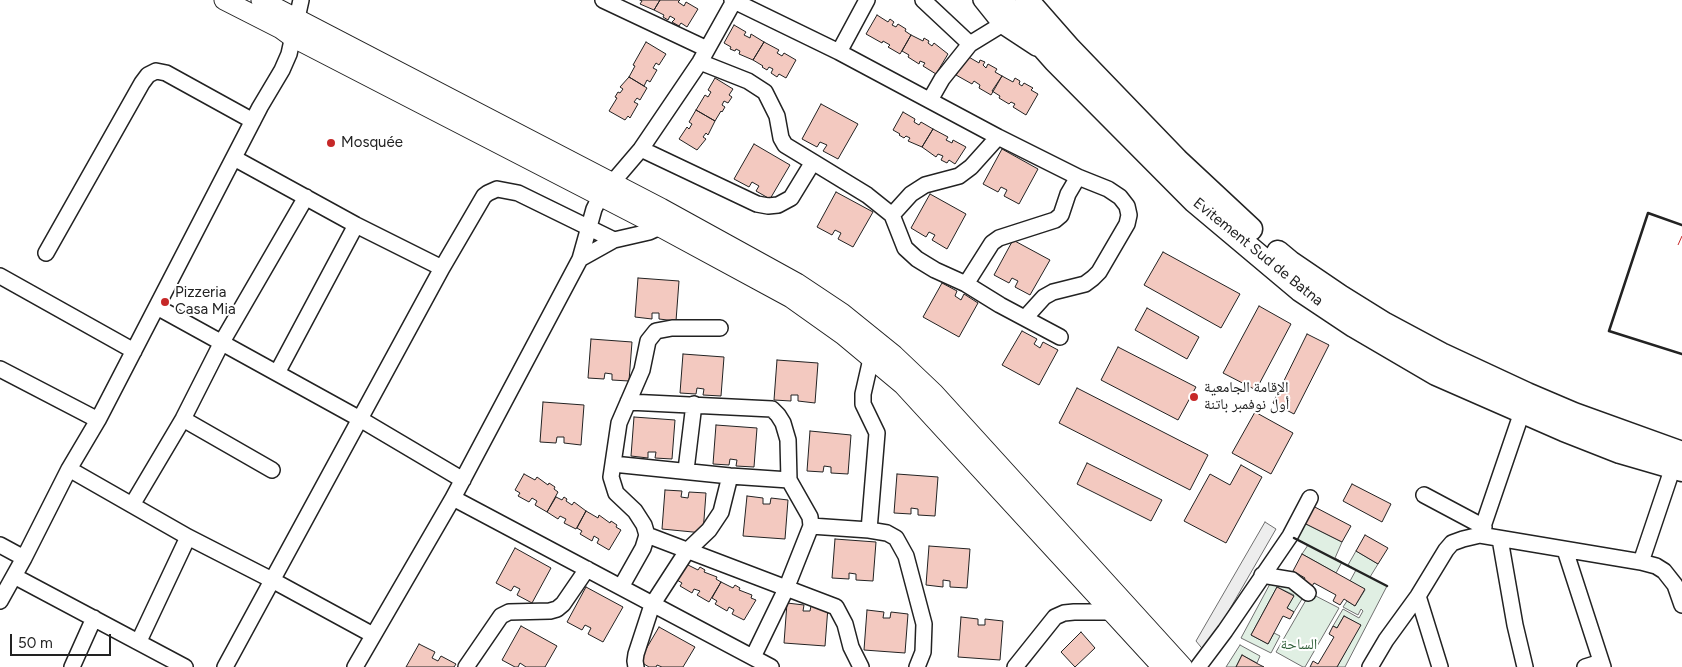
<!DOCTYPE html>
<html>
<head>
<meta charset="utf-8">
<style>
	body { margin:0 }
	#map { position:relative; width:1682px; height:667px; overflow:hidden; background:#fff; font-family:Figtree,sans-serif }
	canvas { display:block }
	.scale { position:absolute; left:10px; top:634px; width:101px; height:22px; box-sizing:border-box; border:2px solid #222; border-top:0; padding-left:6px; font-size:15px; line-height:18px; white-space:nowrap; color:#222; -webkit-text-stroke:4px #fff; paint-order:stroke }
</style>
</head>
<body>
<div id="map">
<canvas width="1682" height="667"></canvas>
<div class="scale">50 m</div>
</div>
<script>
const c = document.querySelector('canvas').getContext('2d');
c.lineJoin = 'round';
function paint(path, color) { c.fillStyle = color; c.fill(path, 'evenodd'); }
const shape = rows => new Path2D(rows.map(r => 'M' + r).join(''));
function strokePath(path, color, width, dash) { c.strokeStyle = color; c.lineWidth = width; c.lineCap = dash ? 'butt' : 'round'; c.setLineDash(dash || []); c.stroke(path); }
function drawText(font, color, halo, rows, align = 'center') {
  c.font = font + ' Figtree,"Noto Naskh Arabic",sans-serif'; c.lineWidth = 4; c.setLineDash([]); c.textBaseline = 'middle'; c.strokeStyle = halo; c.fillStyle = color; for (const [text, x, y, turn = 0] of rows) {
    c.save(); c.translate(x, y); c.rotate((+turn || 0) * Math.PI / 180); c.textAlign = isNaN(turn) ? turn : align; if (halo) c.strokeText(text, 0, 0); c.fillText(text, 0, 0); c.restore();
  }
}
const green = shape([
	[1302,522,1342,542,1335,558,1342,562,1336,573,1302,554,1308,545,1295,538,1302,522],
	[1356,551,1378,564,1370,577,1387,586,1345,667,1337,667,1360,625,1344,616,1337,628,1333,626,1343,609,1359,618,1363,611,1361,609,1358,615,1343,607,1347,601,1355,606,1365,590,1350,581,1356,570,1348,565,1356,551],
	[1271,582,1290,584,1305,594,1294,612,1287,608,1294,595,1277,587,1251,635,1268,644,1274,633,1280,636,1271,653,1241,638,1271,582],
	[1310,593,1339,608,1305,667,1303,667,1276,652,1310,593],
	[1240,645,1260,656,1257,663,1242,655,1236,667,1226,667,1240,645]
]);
const parking = shape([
	[1265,522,1276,529,1205,652,1196,641,1265,522]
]);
const building = shape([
	[640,0,660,0,654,10,640,4,642,1,640,0],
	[660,0,680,0,678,2,684,6,686,2,698,9,687,27,681,23,679,26,672,22,675,19,670,16,668,20,663,17,664,15,654,10,660,0],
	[877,15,888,22,890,19,894,22,892,25,896,27,898,24,906,29,905,31,911,35,900,54,888,47,890,45,883,41,882,43,866,34,877,15],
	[734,25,746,32,744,35,750,38,751,34,764,42,753,60,739,54,740,51,736,49,735,51,730,49,731,47,724,43,734,25],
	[911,35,923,41,924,38,929,41,928,43,932,46,934,43,948,54,936,74,923,66,925,63,920,61,919,64,908,57,909,55,902,51,911,35],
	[646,42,666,54,659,65,656,63,653,68,657,70,650,82,647,80,644,86,629,77,635,66,633,65,646,42],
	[764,42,779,50,777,53,782,56,784,53,796,60,786,78,779,74,777,77,771,73,773,69,769,67,767,70,762,67,763,66,753,60,764,42],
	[967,56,979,63,980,60,985,62,983,65,986,68,988,64,997,69,995,72,1002,76,991,95,979,88,980,85,974,81,972,84,956,75,967,56],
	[1002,76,1013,82,1015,78,1020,81,1019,84,1022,86,1024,83,1033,88,1031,90,1038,94,1026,115,1013,107,1015,104,1011,102,1009,104,999,98,1000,96,992,91,1002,76],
	[629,77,647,88,640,100,637,98,634,102,638,104,630,118,628,116,625,120,609,111,617,98,615,97,618,92,620,93,623,89,620,87,629,77],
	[715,78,733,89,729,95,732,97,728,103,724,101,722,105,725,107,722,112,721,111,715,121,696,110,705,95,708,97,711,92,708,90,715,78],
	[821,104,858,124,838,159,823,151,827,145,820,142,817,147,802,139,821,104],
	[696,110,715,121,708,135,706,133,703,137,706,139,697,150,679,139,687,127,689,129,692,124,689,122,696,110],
	[903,112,915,119,914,122,919,125,921,122,933,129,922,147,908,141,910,138,906,136,904,138,899,135,900,134,893,130,903,112],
	[933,129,948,137,946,140,952,143,953,140,966,147,955,164,949,160,947,163,941,160,943,156,938,154,936,157,922,147,933,129],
	[754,144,790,165,770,199,756,191,759,186,752,182,749,187,734,179,754,144],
	[1002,149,1038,169,1019,204,1004,196,1007,190,1001,187,998,192,983,184,1002,149],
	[836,192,873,212,853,247,838,239,841,233,835,230,832,235,817,227,836,192],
	[930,194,966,214,947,249,932,240,935,235,929,232,926,237,911,228,930,194],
	[1013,240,1050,260,1030,295,1015,287,1018,281,1012,278,1009,283,994,275,1013,240],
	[1163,252,1240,294,1221,328,1144,285,1163,252],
	[638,278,679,281,676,321,659,319,659,313,652,313,652,319,635,317,638,278],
	[942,283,957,291,955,296,961,300,964,294,978,303,959,337,923,317,942,283],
	[1259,306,1291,324,1256,390,1223,373,1259,306],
	[1147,308,1199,337,1187,359,1135,330,1147,308],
	[1022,331,1037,339,1034,344,1040,348,1043,342,1058,350,1039,385,1002,365,1022,331],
	[1307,334,1329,345,1294,414,1273,403,1307,334],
	[591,339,632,342,629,381,612,380,612,374,605,373,604,379,588,378,591,339],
	[1118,347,1196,387,1178,420,1101,380,1118,347],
	[683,354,724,357,721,396,703,395,704,389,697,388,696,394,680,393,683,354],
	[777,360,818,363,815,403,798,401,798,395,791,395,791,401,774,400,777,360],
	[1077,388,1208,455,1190,490,1059,423,1077,388],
	[543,402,584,405,581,445,564,443,564,437,557,437,556,443,540,442,543,402],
	[1255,412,1293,433,1271,474,1232,453,1255,412],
	[634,417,675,420,672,459,655,458,656,452,648,452,648,458,631,456,634,417],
	[716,425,757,428,754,467,736,466,737,460,730,459,729,465,713,464,716,425],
	[810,431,851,435,848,474,831,473,831,467,824,466,823,472,807,471,810,431],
	[1087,463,1162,500,1151,521,1077,484,1087,463],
	[1241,465,1262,477,1226,543,1184,521,1210,474,1230,485,1241,465],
	[524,474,535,480,537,477,548,485,549,483,555,487,554,489,558,492,547,512,535,505,537,501,532,498,529,502,518,496,520,493,515,490,524,474],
	[897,474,938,477,935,516,918,515,918,509,911,508,911,514,894,513,897,474],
	[1352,484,1391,504,1382,522,1343,501,1352,484],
	[665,490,682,491,681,497,688,498,689,492,706,493,703,533,662,529,665,490],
	[747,496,763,498,763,504,770,504,771,498,788,500,785,539,743,536,747,496],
	[556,497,562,500,564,497,567,499,566,501,572,505,574,502,586,511,576,529,564,523,566,519,560,516,558,519,547,512,556,497],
	[1311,505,1351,526,1342,542,1302,522,1311,505],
	[586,511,598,518,599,515,610,523,611,521,617,525,616,527,621,530,609,550,597,543,599,539,594,536,592,541,580,534,582,531,577,528,586,511],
	[1365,535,1388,548,1378,564,1356,551,1365,535],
	[835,539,876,542,873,581,856,580,856,574,849,573,849,579,832,578,835,539],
	[929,546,970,549,967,588,950,587,950,581,943,580,943,587,926,585,929,546],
	[515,548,551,568,532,603,517,595,520,589,514,586,511,591,496,583,515,548],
	[1302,554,1365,589,1355,606,1344,599,1340,605,1333,601,1336,595,1314,583,1311,588,1302,584,1305,578,1293,571,1302,554],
	[686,564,698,570,700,567,705,570,704,572,717,577,716,579,721,582,709,602,697,595,700,591,694,589,692,593,680,586,682,583,677,580,686,564],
	[721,582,733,588,735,585,740,588,739,590,752,595,751,598,756,600,744,620,732,614,734,610,729,607,727,611,715,604,717,601,712,598,721,582],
	[586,587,623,607,603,642,588,634,591,628,585,625,582,630,567,622,586,587],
	[1277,587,1294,596,1287,608,1294,612,1290,619,1283,616,1268,644,1251,635,1277,587],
	[787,603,804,605,803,611,810,611,811,606,828,607,825,646,784,643,787,603],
	[867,610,884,612,883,618,890,618,891,612,908,614,905,653,864,650,867,610],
	[1344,616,1361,625,1337,667,1310,667,1313,661,1318,664,1334,637,1329,634,1333,626,1337,628,1344,616],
	[961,617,978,619,978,625,985,625,985,619,1003,621,1000,660,958,657,961,617],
	[521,626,557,646,545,667,526,667,520,663,518,667,515,667,502,660,521,626],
	[659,627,695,647,683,667,662,667,657,665,656,667,649,667,639,661,659,627],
	[1081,632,1095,648,1075,667,1061,652,1081,632],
	[419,644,435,652,432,658,438,661,441,656,456,664,454,667,406,667,419,644],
	[1242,655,1258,664,1264,667,1236,667,1242,655]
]);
const minor = shape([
	[603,0,707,49],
	[732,0,839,52,998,137,1078,177,1068,194,1061,215,1055,220,999,238,992,243,966,284],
	[923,0,970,44],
	[981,0,1001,25,1036,48],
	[839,52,867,0],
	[700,62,748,81,765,92,777,116,781,138,785,145,813,162],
	[930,100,942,79,970,44,1001,25],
	[641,149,757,204,768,206,778,205,791,198,813,162,867,195,892,215,905,248,917,259,935,270,966,284,1000,305,1060,337],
	[234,158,356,225,442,268],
	[892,215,911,194,925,185,959,176,971,167,998,137],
	[46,253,142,83,148,75,156,71,166,73,253,121],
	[580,259,614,240,649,232,660,227,665,222],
	[0,276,134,351],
	[157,307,360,419,463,480],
	[1025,318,1044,297,1053,292,1085,284,1093,278,1099,272,1127,224,1129,215,1127,206,1120,197,1108,189,1078,177],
	[0,369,98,420],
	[277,373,356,225],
	[628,402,772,409,778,415,783,423,788,440,789,480,810,517,811,526,786,589,753,657],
	[183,419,272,470],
	[613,464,730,476,789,480],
	[69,469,188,537,272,580,373,635],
	[686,470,694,404],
	[1424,495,1484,527],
	[453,498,771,667],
	[132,505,183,419,222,342,306,197],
	[811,526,869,530,887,533,896,538,906,556,924,624,923,652,917,667],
	[869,530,877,433,863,404,863,394,871,359],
	[647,535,836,607,845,624,851,647,861,667],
	[1480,535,1522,412],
	[1500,539,1515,625,1525,667],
	[0,545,24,558],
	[1565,550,1603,667],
	[1641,562,1673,467],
	[1262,575,1292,580,1308,593],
	[14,576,185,667],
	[621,587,643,548,647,535,644,525,635,511,616,493,611,477,619,423,642,370,648,341,656,331,672,328,720,328],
	[1418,596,1440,667],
	[0,601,24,558,69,469,98,420,260,107,282,70,289,54,301,0],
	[139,641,188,537],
	[72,667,94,618],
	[225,667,442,268,484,196,488,193,497,189,518,193,614,240],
	[355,667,453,498,580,259,594,209,600,197,641,149,700,62,734,1],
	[466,667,501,616,509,612,550,611,557,609,563,604,587,569],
	[636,667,635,661,636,654,652,605,687,551,709,530,721,512,730,476],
	[1015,667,1055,617,1064,613,1074,612,1111,612],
	[1198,667,1225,631,1290,536,1310,498],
	[1370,667,1386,640,1418,596,1446,550,1452,543,1463,539,1480,535,1641,562,1656,566,1664,571,1675,585,1682,605],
	[1585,667,1601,662]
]);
const major = shape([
	[224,0,281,29,292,37,660,227,791,298,843,335,903,385,1162,667],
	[261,0,661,208,797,283,842,313,894,355,934,393,1183,667]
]);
const highway = shape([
	[1001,0,1055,61,1194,201,1300,290,1354,326,1436,374,1564,430,1620,452,1682,470],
	[1027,0,1070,49,1177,160,1251,229],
	[1278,252,1290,262,1340,296,1385,324,1441,354,1527,394,1574,414,1682,453]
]);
const wall = shape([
	[1682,225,1648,213,1609,331,1682,354],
	[1294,538,1387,586]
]);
const power = shape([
	[1678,245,1682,236]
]);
const markers = [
	[331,143,5,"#c62828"],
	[165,302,5,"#c62828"],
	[1194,397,5,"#c62828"]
];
const poiNames = [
	["Mosquée",341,143],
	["Pizzeria",175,293],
	["Casa Mia",175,310],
	["الإقامة الجامعية",1204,388],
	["أول نوفمبر باتنة",1204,405]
];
const streetNames = [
	["Evitement Sud de Batna",1258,252,39]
];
const parkNames = [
	["الساحة",1299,645]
];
paint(green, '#e0efe3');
strokePath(green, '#6f6f6f', 1);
paint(parking, '#ededed');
strokePath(parking, '#6f6f6f', 1);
paint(building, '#f3c9c0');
strokePath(building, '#222', 1);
strokePath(minor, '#222', 18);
strokePath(major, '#222', 21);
strokePath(highway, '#222', 25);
strokePath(minor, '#fff', 15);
strokePath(major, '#fff', 19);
strokePath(highway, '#fff', 22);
strokePath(wall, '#222', 2.5);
strokePath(power, '#c62828', 1, [18, 4, 2.5, 4]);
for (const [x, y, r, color] of markers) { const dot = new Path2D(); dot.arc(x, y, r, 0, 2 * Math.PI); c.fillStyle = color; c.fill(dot); strokePath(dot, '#fff', 2); }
drawText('15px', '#222', '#fff', poiNames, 'left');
drawText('15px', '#222', '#fff', streetNames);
drawText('15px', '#2f5e38', '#fff', parkNames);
</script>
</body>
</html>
